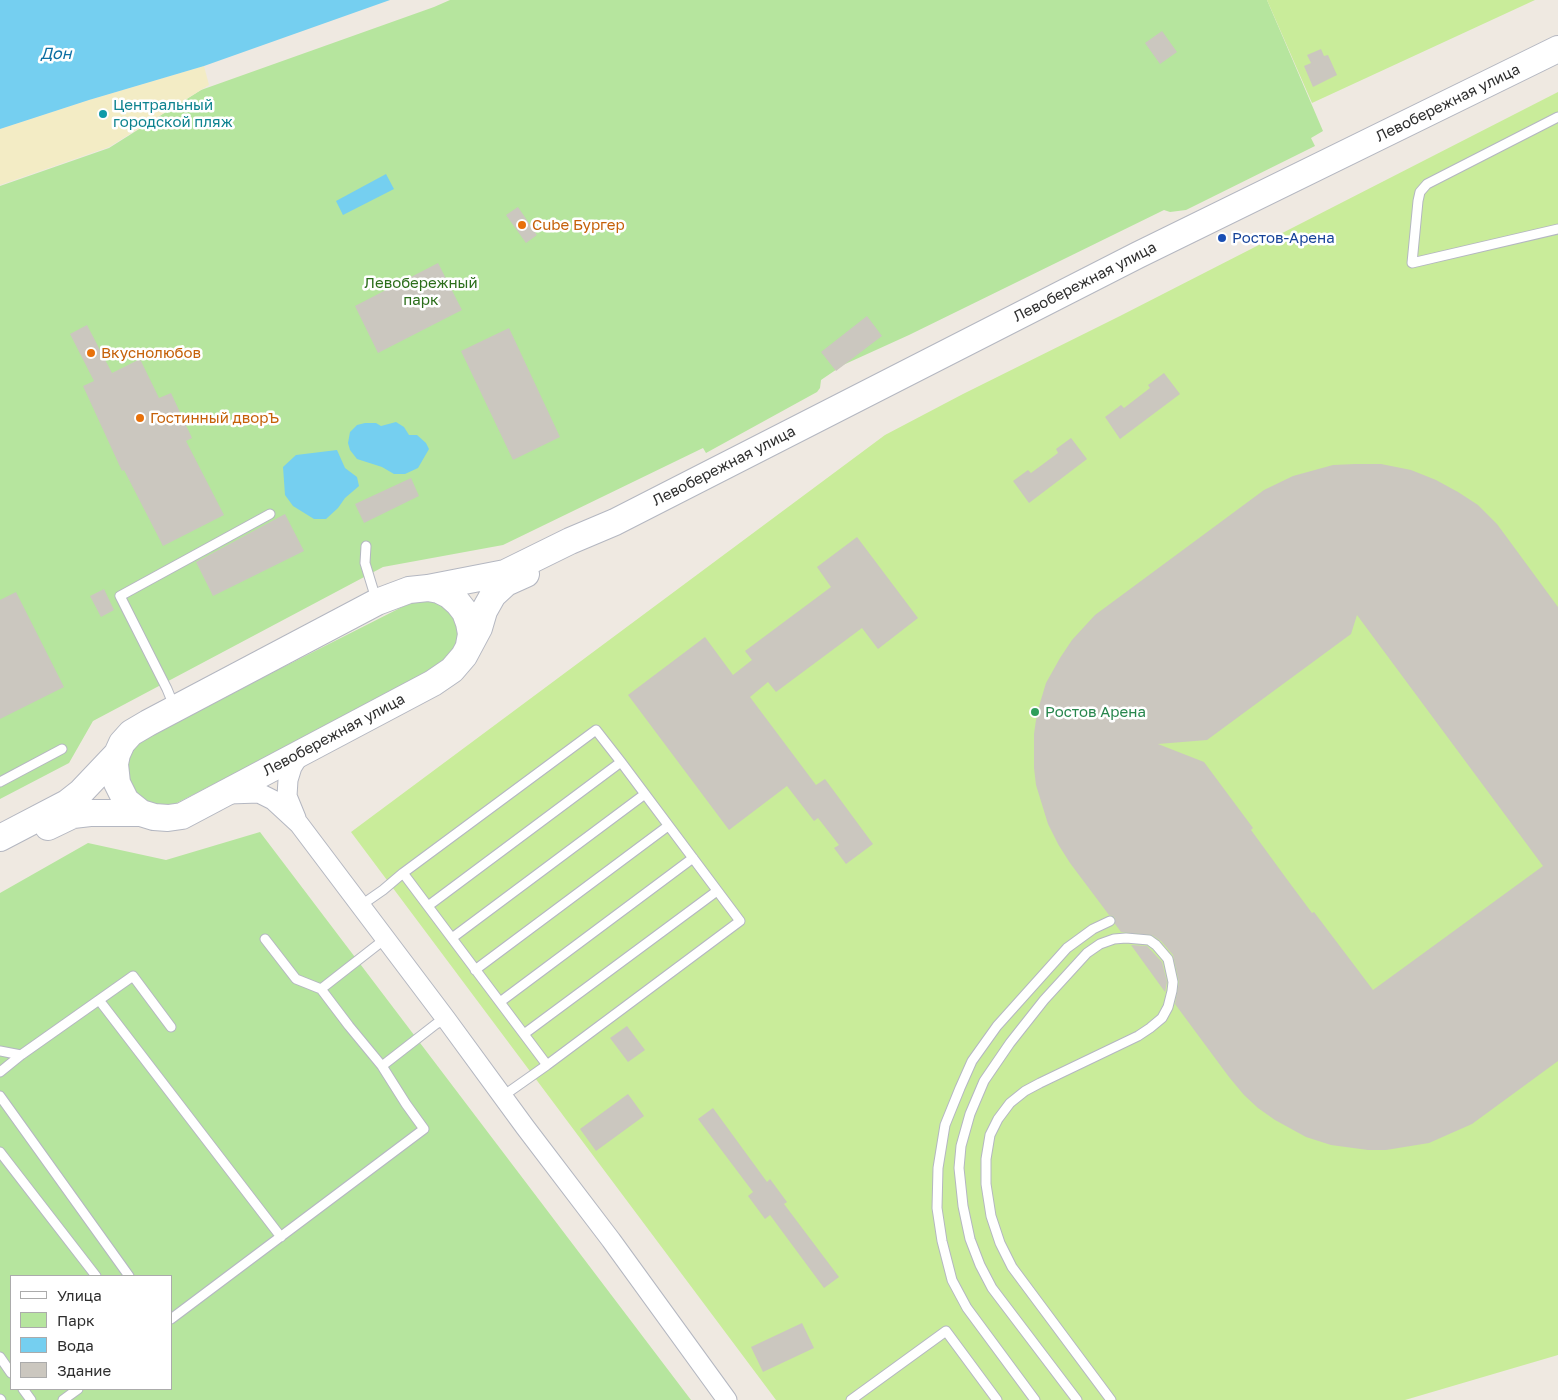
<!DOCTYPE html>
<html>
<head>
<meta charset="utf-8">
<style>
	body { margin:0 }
	#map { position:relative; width:1558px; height:1400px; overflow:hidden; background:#efe9e1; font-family:"Golos Text",sans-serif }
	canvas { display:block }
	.legend { position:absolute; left:10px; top:1275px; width:162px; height:115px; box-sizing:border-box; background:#fff; border:1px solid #ababab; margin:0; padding:6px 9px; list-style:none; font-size:15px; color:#2e2e2e }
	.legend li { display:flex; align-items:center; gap:10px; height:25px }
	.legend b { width:25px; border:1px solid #ababab }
</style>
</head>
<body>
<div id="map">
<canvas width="1558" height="1400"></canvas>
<ul class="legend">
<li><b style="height:6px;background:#fff"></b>Улица</li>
<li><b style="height:14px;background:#b6e59e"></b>Парк</li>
<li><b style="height:14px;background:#75cff0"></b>Вода</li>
<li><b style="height:14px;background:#cbc7bf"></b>Здание</li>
</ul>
</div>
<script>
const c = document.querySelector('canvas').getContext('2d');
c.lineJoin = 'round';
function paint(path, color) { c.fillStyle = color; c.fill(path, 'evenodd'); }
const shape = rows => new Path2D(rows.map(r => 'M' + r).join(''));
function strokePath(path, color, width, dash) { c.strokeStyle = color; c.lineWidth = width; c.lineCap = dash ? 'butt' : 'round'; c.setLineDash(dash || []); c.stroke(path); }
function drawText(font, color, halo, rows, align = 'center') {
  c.font = font + ' "Golos Text",sans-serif'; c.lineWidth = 5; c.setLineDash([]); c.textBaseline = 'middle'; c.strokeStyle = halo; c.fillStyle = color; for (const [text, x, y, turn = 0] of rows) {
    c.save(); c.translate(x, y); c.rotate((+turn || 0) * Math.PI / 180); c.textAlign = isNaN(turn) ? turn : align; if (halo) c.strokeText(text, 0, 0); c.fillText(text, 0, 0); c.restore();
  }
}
const green = shape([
	[450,0,1267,0,1323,131,1311,138,1315,146,1186,210,1170,212,1164,210,909,335,843,365,821,380,820,388,817,392,706,453,703,448,503,545,383,567,93,721,69,763,0,799,0,186,109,148,201,90,434,7],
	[429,600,450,609,463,627,454,661,169,807,138,801,121,765,139,740,404,606,418,601],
	[260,832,691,1400,0,1400,0,893,88,843,166,860],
	[11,1276,171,1276,171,1389,11,1389]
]);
const sand = shape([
	[204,66,209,85,109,147,0,185,0,129,89,100]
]);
const pitch = shape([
	[1267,0,1535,0,1312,103],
	[1558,92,1558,1355,1405,1400,776,1400,351,832,885,435,963,394,1120,316]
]);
const water = shape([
	[0,0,390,0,204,66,89,100,0,129],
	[386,174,394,189,343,215,336,201],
	[396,422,404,427,409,435,417,435,426,443,429,449,418,468,405,474,394,474,382,467,357,459,350,450,348,443,350,432,357,425,365,423,376,423,381,426],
	[337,450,345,468,357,477,359,486,345,498,338,508,326,519,314,519,293,506,285,495,283,467,296,455]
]);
const building = shape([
	[1162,31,1177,52,1160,64,1145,43],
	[1321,49,1324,56,1328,55,1337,75,1313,87,1304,66,1311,63,1307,55],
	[518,207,537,235,526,243,506,215],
	[438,263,462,310,378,353,355,306],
	[867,316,882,336,836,371,821,352],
	[87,325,112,373,140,359,159,398,171,393,192,438,186,441,224,515,163,546,124,470,122,471,83,386,94,381,70,334],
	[509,328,560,437,513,460,461,351],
	[1164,373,1180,394,1120,439,1105,417,1121,405,1124,408,1150,388,1148,385],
	[1071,438,1087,459,1029,503,1013,481,1028,470,1031,473,1058,453,1056,449],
	[1355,464,1381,464,1411,470,1436,480,1458,492,1478,505,1497,524,1558,607,1558,1061,1472,1124,1429,1143,1386,1150,1368,1150,1331,1145,1306,1137,1275,1120,1258,1108,1244,1095,1229,1077,1175,1004,1179,982,1173,955,1161,941,1152,935,1121,932,1115,924,1115,918,1113,916,1109,915,1070,863,1058,844,1048,824,1036,785,1034,768,1034,734,1037,713,1046,683,1060,658,1072,640,1095,615,1264,490,1293,476,1333,465],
	[1357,615,1543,866,1373,990,1314,912,1312,913,1286,878,1251,830,1253,828,1204,762,1158,744,1207,740,1351,634],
	[411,478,419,496,364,523,355,504],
	[285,514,304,551,213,596,196,562],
	[857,537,918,618,878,649,862,628,776,692,768,682,750,697,816,785,825,779,873,844,846,864,834,848,839,845,818,818,814,821,787,786,729,830,628,695,705,637,733,675,752,660,745,651,831,587,817,567],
	[104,589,114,610,101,617,90,596],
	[16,592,64,687,0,719,0,600],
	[1131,945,1147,946,1162,962,1167,982,1165,992],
	[627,1026,645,1050,628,1062,610,1038],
	[628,1094,644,1116,596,1151,580,1129],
	[713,1108,767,1182,770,1179,787,1202,784,1204,839,1277,824,1288,770,1215,765,1219,748,1196,753,1192,698,1119],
	[802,1323,814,1348,763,1372,751,1347]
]);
const lane = shape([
	[1558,117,1427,184,1420,192,1418,201,1412,263,1558,229],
	[366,546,365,563,376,599],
	[174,706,167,689,120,596,270,514],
	[0,782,62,749],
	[403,873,547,1065],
	[360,906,383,890,403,873,596,730,621,762,740,921,547,1065,503,1096],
	[428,906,621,762],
	[452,938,645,794],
	[475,970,668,826],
	[321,989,385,939],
	[99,1000,281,1237],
	[500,1002,693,858],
	[524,1034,717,891],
	[0,1051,21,1055],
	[382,1066,436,1024,446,1019],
	[0,1072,21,1055,133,976,171,1027],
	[0,1096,129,1276],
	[0,1152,96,1276],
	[171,1319,424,1129,406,1104,382,1066,349,1026,321,989,296,979,265,939],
	[0,1357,11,1373],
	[23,1389,31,1400],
	[0,1399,1,1400],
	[63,1400,78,1389],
	[851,1400,946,1331,997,1400],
	[1035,1400,967,1308,952,1280,942,1241,937,1208,938,1168,945,1125,960,1088,972,1061,997,1026,1067,948,1093,929,1110,921],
	[1077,1400,992,1288,980,1265,970,1239,963,1206,959,1168,961,1146,970,1114,984,1081,1010,1043,1044,1000,1087,953,1100,944,1114,939,1126,938,1149,940,1156,945,1168,959,1173,982,1172,991,1168,1007,1162,1018,1150,1028,1138,1036,1040,1083,1025,1091,1010,1103,998,1119,990,1135,986,1159,986,1184,991,1216,1000,1243,1012,1267,1111,1400]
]);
const street = shape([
	[229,794,259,793,273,800,299,824,446,1019,525,1127,611,1240,727,1400],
	[296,818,287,796,288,780,292,767,300,754]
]);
const secondary = shape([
	[428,588,439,590,449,595,458,603,465,612,469,623,471,634,469,645],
	[117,754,115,764,117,783,126,801,141,813],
	[48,827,73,815,90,813,141,813,154,817,168,818,182,816,433,683,452,670,464,656,479,628,484,611,493,595,506,583,526,574],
	[0,838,67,803,81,792,117,754,122,743,131,733,148,723,377,602,409,590,428,588,505,573,570,541,615,522,1138,255,1558,49]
]);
const markers = [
	[103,114,5,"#0f9aa8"],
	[522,225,5,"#e8710a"],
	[1222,238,5,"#1a4fb4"],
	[91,353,5,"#e8710a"],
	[140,418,5,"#e8710a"],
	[1035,712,5,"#2e9e5b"]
];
const streetNames = [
	["Левобережная улица",1448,103,-26],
	["Левобережная улица",1085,282,-27],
	["Левобережная улица",724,466,-27],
	["Левобережная улица",334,735,-28]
];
const cultureNames = [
	["Центральный",113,105],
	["городской пляж",113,122]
];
const foodNames = [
	["Cube Бургер",532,225],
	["Вкуснолюбов",101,353],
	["Гостинный дворЪ",150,418]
];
const transitNames = [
	["Ростов-Арена",1232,238]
];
const parkNames = [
	["Левобережный",421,283],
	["парк",421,300]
];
const leisureNames = [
	["Ростов Арена",1045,712]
];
const waterNames = [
	["Дон",56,54]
];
paint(green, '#b6e59e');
paint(sand, '#f3ecc5');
paint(pitch, '#c9ec9a');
paint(water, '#75cff0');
paint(building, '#cbc7bf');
strokePath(lane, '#b4b7c1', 11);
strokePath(street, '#b4b7c1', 21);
strokePath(secondary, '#b4b7c1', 28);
strokePath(lane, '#fff', 9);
strokePath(street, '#fff', 19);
strokePath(secondary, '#fff', 26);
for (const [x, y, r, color] of markers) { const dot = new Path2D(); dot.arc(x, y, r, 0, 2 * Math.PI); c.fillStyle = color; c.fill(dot); strokePath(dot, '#fff', 2); }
drawText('15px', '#2e2e2e', '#fff', streetNames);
drawText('15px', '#0d838f', '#fff', cultureNames, 'left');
drawText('15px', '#c56008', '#fff', foodNames, 'left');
drawText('15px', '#164399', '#fff', transitNames, 'left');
drawText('15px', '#2c6e1b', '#fff', parkNames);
drawText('15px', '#27864d', '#fff', leisureNames, 'left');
drawText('italic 16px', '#0d6fa3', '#fff', waterNames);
</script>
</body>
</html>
